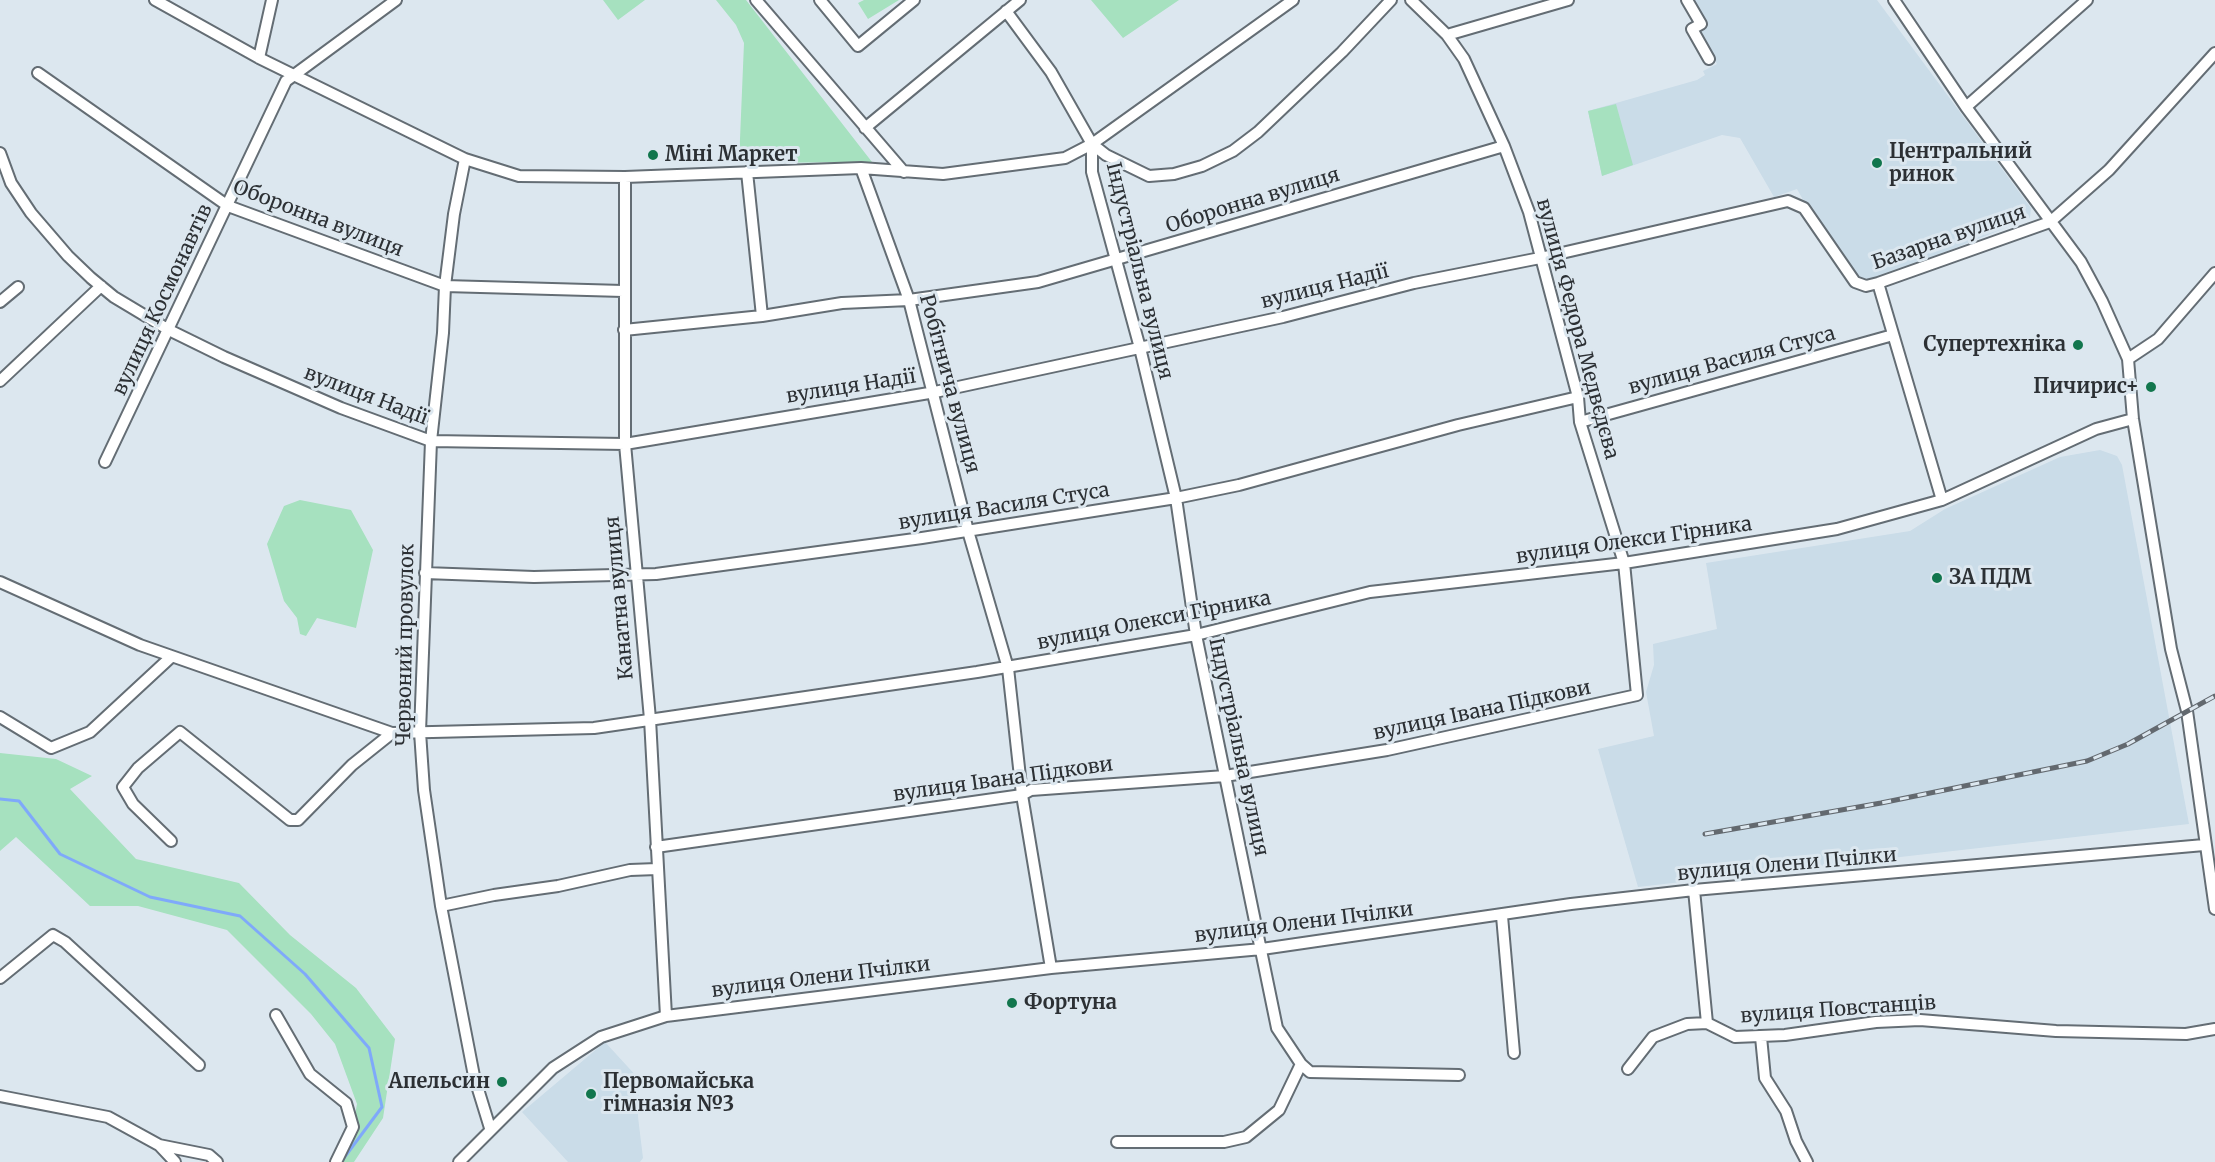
<!DOCTYPE html>
<html>
<head>
<meta charset="utf-8">
<style>
	body { margin:0 }
	canvas { display:block; background:#dce7ef }
</style>
</head>
<body>
<canvas width="2215" height="1162"></canvas>
<script>
const c = document.querySelector('canvas').getContext('2d');
c.lineJoin = 'round';
function paint(path, color) { c.fillStyle = color; c.fill(path, 'evenodd'); }
const shape = rows => new Path2D(rows.map(r => 'M' + r).join(''));
function strokePath(path, color, width, dash) { c.strokeStyle = color; c.lineWidth = width; c.lineCap = dash ? 'butt' : 'round'; c.setLineDash(dash || []); c.stroke(path); }
function drawText(font, color, halo, rows, align = 'center') {
  c.font = font + ' Merriweather,serif'; c.lineWidth = 6; c.setLineDash([]); c.textBaseline = 'middle'; c.strokeStyle = halo; c.fillStyle = color; for (const [text, x, y, turn = 0] of rows) {
    c.save(); c.translate(x, y); c.rotate((+turn || 0) * Math.PI / 180); c.textAlign = isNaN(turn) ? turn : align; if (halo) c.strokeText(text, 0, 0); c.fillText(text, 0, 0); c.restore();
  }
}
const built = shape([
	[1691,0,1877,0,2031,208,2030,218,1868,283,1859,280,1821,232,1797,189,1774,197,1740,138,1722,135,1602,176,1588,111,1697,80,1705,75,1703,71,1717,64,1698,33,1707,26],
	[2100,450,2117,456,2122,465,2189,824,1638,887,1598,749,1654,736,1646,692,1654,665,1653,644,1717,629,1706,563,1910,531,1945,509,2060,457],
	[605,1042,639,1079,638,1117,643,1158,640,1162,568,1162,522,1112]
]);
const green = shape([
	[603,0,645,0,618,20],
	[716,0,746,0,872,162,739,163,744,43,736,25],
	[864,0,899,0,868,19,858,3],
	[1091,0,1179,0,1123,38],
	[1616,104,1633,165,1602,176,1588,111],
	[300,500,351,510,373,550,356,628,317,618,306,636,300,634,297,618,284,601,267,544,284,506],
	[0,753,56,759,92,776,70,789,136,859,239,883,290,935,356,988,395,1039,383,1118,354,1162,338,1162,352,1132,357,1104,335,1044,311,1014,227,930,138,906,90,906,16,837,0,851]
]);
const stream = shape([
	[0,799,19,801,60,854,150,897,240,916,305,974,369,1048,382,1107,341,1162]
]);
const minor = shape([
	[155,0,259,58,465,159,519,176,625,177,861,168,943,174,1065,158,1092,144,1106,155,1149,176,1174,174,1202,166,1233,151,1258,132,1342,52,1391,0],
	[756,0,904,172],
	[820,0,858,46,914,0],
	[1687,0,1701,24,1692,29,1709,59],
	[1894,0,1966,107,2081,262,2102,301,2128,359,2133,419,2171,649,2187,711,2215,909],
	[1006,11,1051,72,1092,144,1092,172,1140,348,1176,498,1196,635,1277,1028,1301,1064,1279,1110,1246,1137,1224,1142,1117,1142],
	[1447,35,1568,0],
	[259,58,272,0],
	[38,73,228,206,445,286,623,291],
	[1966,107,2087,0],
	[865,128,1020,0],
	[1092,144,1293,0],
	[0,153,11,183,31,213,68,256,91,278,114,297,169,330,224,357,341,408,431,441,625,444,935,392,1283,317,1414,283,1540,258,1788,201,1804,208,1855,282,1866,286,1878,283,2050,222,2109,170,2215,53],
	[465,159,454,214,445,286,443,333,431,441,420,732,424,790,441,906,474,1076,490,1128],
	[861,168,909,300,968,531,1008,668,1022,795,1051,968],
	[747,172,762,316],
	[625,177,625,444,650,719,666,1016],
	[1878,283,1942,500],
	[0,302,18,287],
	[624,330,762,316,842,303,909,300,1038,282,1504,146],
	[2128,359,2158,339,2215,273],
	[0,381,101,286],
	[1580,422,1893,335],
	[105,462,286,81,396,0],
	[425,573,534,577,656,574,922,538,1176,498,1239,485,1458,425,1578,397],
	[0,582,140,645,392,733,594,728,977,672,1196,635,1370,592,1624,563,1837,529,1942,500,2096,429,2133,419],
	[0,717,51,748,90,732,171,657],
	[171,841,133,804,123,787,138,768,180,732,290,820,298,820,352,765,392,733],
	[656,847,1022,795,1031,790,1225,776,1387,750,1637,695,1624,563,1580,422,1578,397,1529,212,1504,146,1464,59,1447,35,1411,0],
	[1694,890,1707,1023],
	[441,906,494,895,558,886,630,870,657,869],
	[1502,916,1514,1053],
	[0,978,53,935,65,942,199,1065],
	[276,1015,310,1074,346,1103,353,1127,336,1162],
	[1761,1037,1765,1078,1786,1111,1796,1141,1807,1162],
	[1301,1064,1310,1072,1459,1075],
	[1628,1069,1653,1037,1687,1024,1707,1023,1735,1037,1785,1035,1876,1022,1920,1020,2056,1031,2186,1034,2215,1029],
	[0,1096,108,1117,159,1145,209,1155,217,1162],
	[159,1145,175,1162],
	[459,1162,553,1068,601,1037,666,1016,1051,968,1262,949,1571,904,1694,890,2204,845]
]);
const rail = shape([
	[1705,834,1881,803,2087,761,2128,744,2215,696]
]);
const markers = [
	[653,155,6,"#12764d"],
	[1877,163,6,"#12764d"],
	[2078,345,6,"#12764d"],
	[2151,387,6,"#12764d"],
	[1937,578,6,"#12764d"],
	[1012,1003,6,"#12764d"],
	[502,1082,6,"#12764d"],
	[591,1094,6,"#12764d"]
];
const poiNames = [
	["Центральний",1889,152],
	["ринок",1889,175],
	["Міні Маркет",665,155],
	["Супертехніка",2066,345,"right"],
	["Пичирис+",2139,387,"right"],
	["ЗА ПДМ",1949,578],
	["Фортуна",1024,1003],
	["Апельсин",490,1082,"right"],
	["Первомайська",603,1082],
	["гімназія №3",603,1105]
];
const streetNames = [
	["Оборонна вулиця",1253,201,-17],
	["Оборонна вулиця",318,219,21],
	["Базарна вулиця",1949,238,-19],
	["Індустріальна вулиця",1139,271,76],
	["вулиця Надії",1325,287,-14],
	["вулиця Космонавтів",163,300,-65],
	["вулиця Федора Медвєдєва",1577,329,75],
	["вулиця Василя Стуса",1732,361,-15],
	["Робітнича вулиця",949,384,75],
	["вулиця Надії",851,387,-9],
	["вулиця Надії",366,396,21],
	["вулиця Василя Стуса",1004,507,-9],
	["вулиця Олекси Гірника",1634,541,-8],
	["Канатна вулиця",620,598,-95],
	["вулиця Олекси Гірника",1154,621,-11],
	["Червоний провулок",406,645,-89],
	["вулиця Івана Підкови",1482,711,-12],
	["Індустріальна вулиця",1238,747,78],
	["вулиця Івана Підкови",1003,780,-8],
	["вулиця Олени Пчілки",1787,865,-5],
	["вулиця Олени Пчілки",1304,923,-7],
	["вулиця Олени Пчілки",821,978,-7],
	["вулиця Повстанців",1838,1010,-4]
];
paint(built, '#cadce8');
paint(green, '#a6e1bf');
strokePath(stream, '#7fa9fa', 3);
strokePath(minor, '#646d74', 14);
strokePath(minor, '#fff', 10);
strokePath(rail, '#63696f', 5);
strokePath(rail, '#dce7ef', 3, [9]);
for (const [x, y, r, color] of markers) { const dot = new Path2D(); dot.arc(x, y, r, 0, 2 * Math.PI); c.fillStyle = color; c.fill(dot); strokePath(dot, '#dce7ef', 2); }
drawText('bold 20px', '#2c3034', '#dce7ef', poiNames, 'left');
drawText('20px', '#2c3034', '#dce7ef', streetNames);
</script>
</body>
</html>
